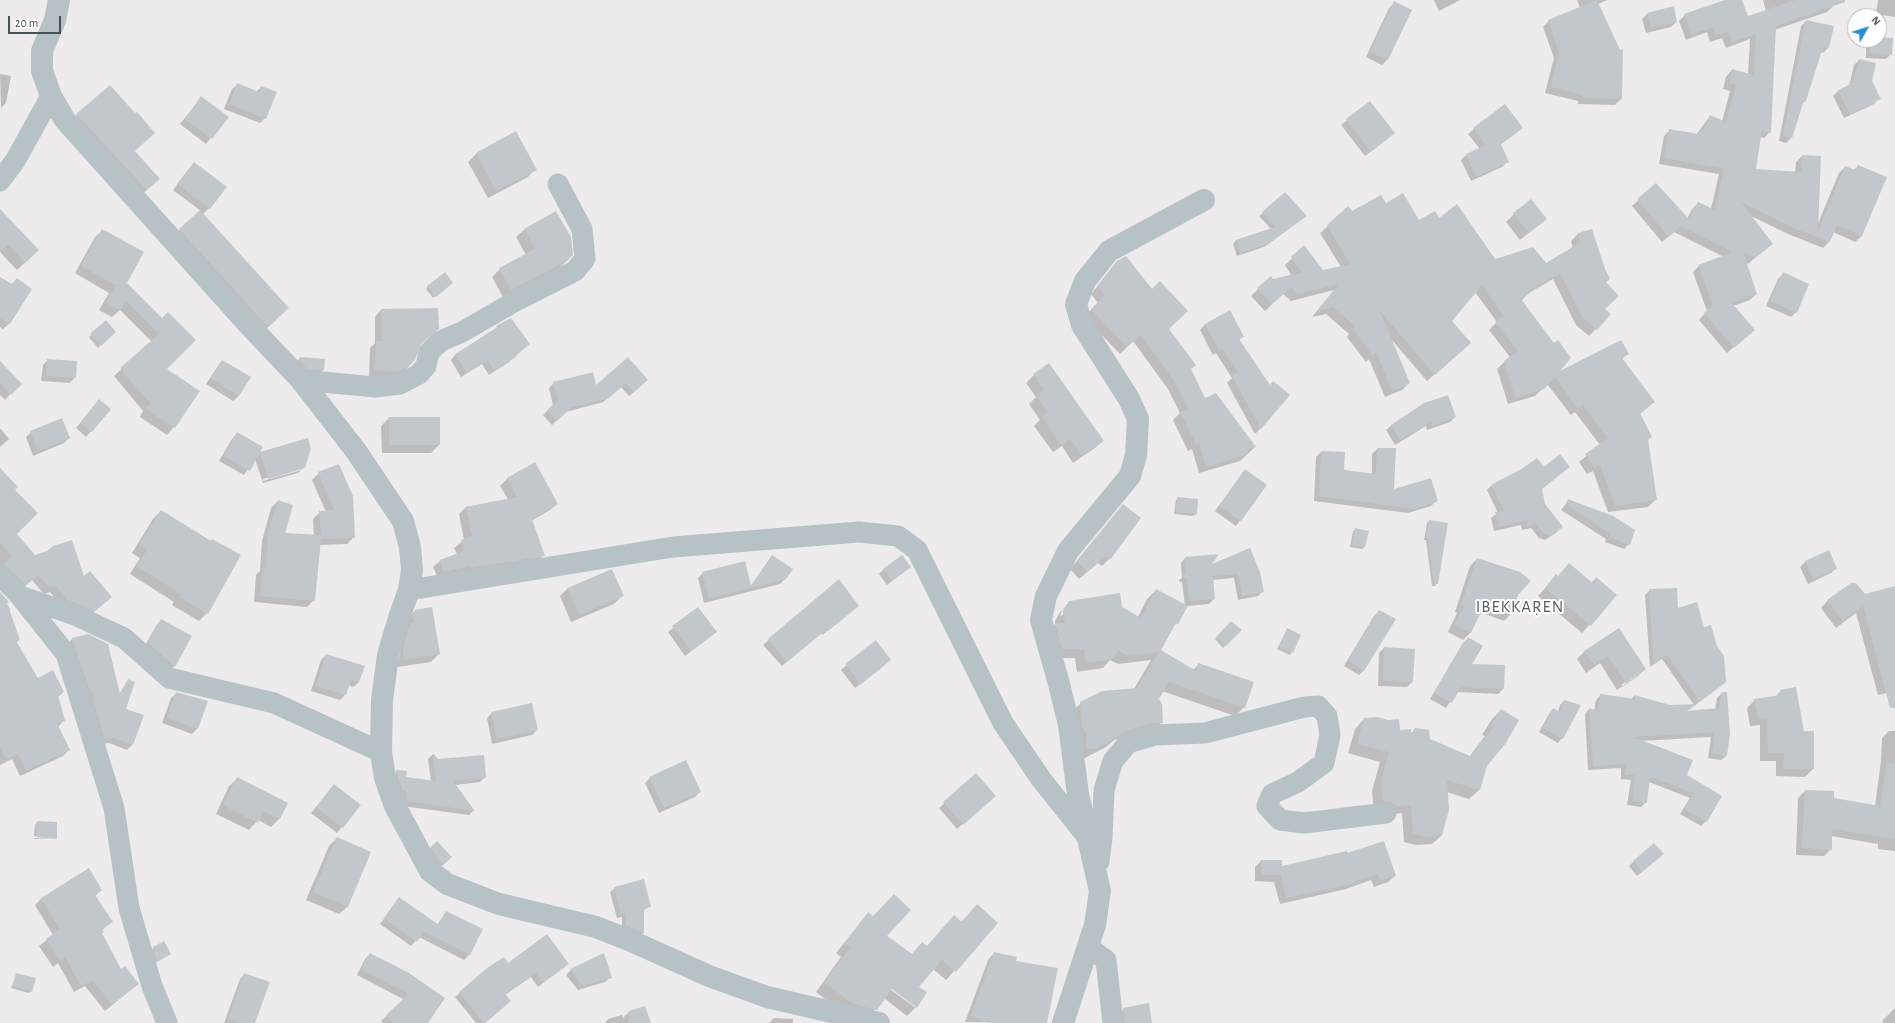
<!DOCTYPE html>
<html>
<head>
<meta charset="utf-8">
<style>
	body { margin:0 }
	#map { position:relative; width:1895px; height:1023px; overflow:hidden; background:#eeebec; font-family:"Alegreya Sans",sans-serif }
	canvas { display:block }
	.north { position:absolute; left:1847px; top:8px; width:40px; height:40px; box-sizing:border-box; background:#fff; border:1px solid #b5b9bb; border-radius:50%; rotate:51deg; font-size:11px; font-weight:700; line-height:16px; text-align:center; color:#455156 }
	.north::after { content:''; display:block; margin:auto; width:14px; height:18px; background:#298dca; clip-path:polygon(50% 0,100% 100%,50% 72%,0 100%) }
	.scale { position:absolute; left:8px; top:16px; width:53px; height:18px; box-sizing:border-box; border:2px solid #455156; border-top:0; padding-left:5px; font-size:12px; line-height:14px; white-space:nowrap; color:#455156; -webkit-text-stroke:3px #fff; paint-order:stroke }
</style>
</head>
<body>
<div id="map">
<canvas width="1895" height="1023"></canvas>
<div class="north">N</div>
<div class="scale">20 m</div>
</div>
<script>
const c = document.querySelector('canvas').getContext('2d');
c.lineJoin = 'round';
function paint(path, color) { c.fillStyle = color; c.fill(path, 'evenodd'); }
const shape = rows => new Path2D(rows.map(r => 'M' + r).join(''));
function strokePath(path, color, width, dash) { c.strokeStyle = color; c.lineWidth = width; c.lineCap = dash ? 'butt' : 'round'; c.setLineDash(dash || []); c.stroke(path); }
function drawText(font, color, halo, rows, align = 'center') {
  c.font = font + ' "Alegreya Sans",sans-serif'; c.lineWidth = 4; c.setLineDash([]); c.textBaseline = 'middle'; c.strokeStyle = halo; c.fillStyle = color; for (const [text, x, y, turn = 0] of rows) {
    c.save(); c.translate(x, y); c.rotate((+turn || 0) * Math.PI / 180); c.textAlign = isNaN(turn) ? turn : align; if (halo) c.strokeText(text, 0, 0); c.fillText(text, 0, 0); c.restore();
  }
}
const shadow = shape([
	[1434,0,1460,0,1439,11],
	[1577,0,1607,0,1598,4,1621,99,1615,105,1578,104,1578,101,1545,93,1554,58,1543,27,1549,21,1580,8],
	[1728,0,1741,0,1747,18,1766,11,1763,0,1831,0,1833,6,1827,12,1774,30,1770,132,1764,138,1760,137,1755,170,1795,173,1796,162,1802,156,1817,226,1839,173,1845,167,1853,171,1858,166,1862,236,1855,242,1833,232,1829,242,1823,248,1788,234,1749,215,1771,244,1748,264,1745,262,1756,294,1750,300,1733,306,1747,336,1727,353,1699,320,1707,311,1693,272,1699,266,1724,257,1674,232,1662,242,1632,206,1656,185,1687,219,1692,209,1698,203,1711,209,1719,174,1659,164,1664,136,1670,130,1696,135,1710,116,1722,122,1730,91,1723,89,1726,77,1732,70,1748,75,1750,39,1726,48,1722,38,1710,42,1707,32,1686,40,1679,21,1685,15],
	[1878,0,1895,0,1895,17,1876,14],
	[1394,3,1410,10,1387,60,1382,65,1366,57,1389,8],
	[1647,14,1676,22,1671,27,1646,33,1642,19],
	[1806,21,1828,48,1823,53,1820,52,1806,100,1802,104,1791,138,1786,143,1779,141,1801,26],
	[1879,38,1891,54,1886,59,1866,58,1866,43,1869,40,1879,40],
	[1859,60,1879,98,1874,104,1844,118,1833,96,1838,91,1849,86,1854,65],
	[0,74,11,76,6,103,1,108],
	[238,84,256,92,261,87,265,118,260,123,224,109,232,89],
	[1370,102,1394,133,1365,156,1341,125],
	[197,103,227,117,206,144,180,124],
	[1504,105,1516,133,1500,145,1507,162,1502,167,1471,181,1461,160,1466,155,1480,149,1468,134],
	[77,115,134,151,159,179,139,197,69,123],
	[516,133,535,169,528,177,488,198,468,162,476,154],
	[189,169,209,208,203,214,277,319,257,337,169,240,201,211,173,190],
	[1385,204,1418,222,1439,219,1495,260,1546,264,1573,248,1571,241,1578,234,1591,230,1604,269,1609,279,1605,283,1604,309,1596,329,1589,336,1576,325,1553,279,1529,293,1521,301,1556,374,1627,354,1622,359,1654,402,1640,414,1651,437,1647,441,1655,500,1648,507,1608,512,1593,471,1587,474,1579,462,1600,445,1575,412,1571,415,1547,384,1535,396,1508,404,1497,369,1510,357,1489,330,1497,322,1475,292,1451,321,1470,343,1427,381,1391,339,1409,383,1402,390,1385,397,1369,359,1366,362,1347,337,1349,334,1326,314,1312,317,1334,290,1291,301,1283,294,1265,311,1251,296,1258,289,1273,280,1292,276,1285,265,1304,247,1323,272,1341,267,1320,233,1328,226,1352,213],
	[0,210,38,250,17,270,0,252],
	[555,213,567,261,558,269,503,297,492,277,500,269,526,255,516,237,524,230],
	[1263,213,1306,216,1264,247,1237,256,1233,244,1236,240,1271,229,1259,216],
	[1514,214,1546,219,1520,240,1506,222],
	[103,230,126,283,162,319,165,369,174,427,167,435,140,417,143,411,114,376,152,342,120,310,112,317,99,310,109,293,75,273,95,237],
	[1118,262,1168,329,1205,400,1255,447,1240,461,1199,473,1192,449,1188,451,1173,420,1180,413,1168,389,1133,341,1120,354,1084,317,1098,303,1091,294],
	[1783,274,1796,312,1791,317,1766,306,1778,279],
	[0,278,9,324,3,329,0,327],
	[450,285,433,298,426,289,428,286],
	[381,310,419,345,411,364,404,371,390,378,369,377,370,348,375,343,375,317],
	[510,319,529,344,509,362,489,375,482,364,461,377,451,360,456,354],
	[106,322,115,332,98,348,89,337],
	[1205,324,1243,336,1239,340,1261,428,1255,434,1227,383,1232,378,1216,353,1213,355,1200,330],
	[300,358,323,370,318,375,302,373,295,363],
	[628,359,642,385,629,396,621,387,603,402,566,412,552,425,543,415,553,405,549,388,554,383,596,387],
	[48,360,75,377,70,383,41,381,43,365],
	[222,361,239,396,233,401,206,384],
	[0,372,20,384,5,400,0,395],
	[1034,375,1103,440,1095,448,1073,463,1062,446,1053,452,1034,426,1040,420,1029,404,1036,397,1026,383],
	[94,406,110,409,86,437,76,428],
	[1455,417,1450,422,1427,430,1426,426,1395,445,1386,430,1392,425],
	[389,418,439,445,431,453,382,453,381,426],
	[1,429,9,439,0,447,0,429],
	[31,432,69,438,64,443,33,456,26,437],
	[237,433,257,457,260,453,307,439,304,467,301,470,301,468,263,479,263,481,301,470,298,473,263,483,255,459,244,475,219,461,232,439],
	[1377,449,1393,491,1436,501,1431,506,1408,513,1314,501,1316,457,1321,452,1343,471,1372,475,1372,454],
	[535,463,557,504,550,510,531,521,543,555,537,562,438,578,433,567,440,561,457,554,454,548,464,540,459,514,466,507,508,499,500,486,507,479],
	[0,469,14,490,16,534,35,556,83,578,104,603,88,617,62,606,50,592,44,594,32,580,20,591,0,572],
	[1245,470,1266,485,1236,526,1215,511],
	[319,473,354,537,347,544,320,545,314,600,307,607,254,602,256,575,260,571,262,541,271,508,278,501,283,533,314,536,313,519,320,512,326,512,312,480],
	[1491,486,1541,489,1544,505,1557,532,1545,540,1539,538,1531,528,1522,530,1521,525,1494,531,1491,518,1498,513,1487,490],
	[1178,498,1196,514,1193,516,1174,514,1176,500],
	[1569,500,1629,544,1624,549,1605,542,1606,539,1561,510],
	[1123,506,1109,559,1102,566,1098,563,1079,579,1070,569],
	[161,511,210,542,207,613,199,621,172,605,174,602,130,574,140,558,132,553,153,519],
	[1429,521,1437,583,1435,586,1432,586,1426,540,1424,540,1427,523],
	[1356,529,1368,532,1364,547,1362,549,1350,547,1353,531],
	[1250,550,1262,592,1258,596,1238,600,1234,578,1212,580,1214,599,1209,604,1187,606,1177,623,1171,629,1159,650,1193,670,1199,664,1244,707,1235,716,1162,691,1158,699,1162,722,1153,731,1142,732,1114,740,1106,747,1085,758,1078,758,1072,712,1081,703,1134,689,1151,660,1118,664,1110,660,1103,668,1077,672,1075,658,1053,658,1046,633,1055,624,1055,621,1060,612,1070,602,1121,607,1138,617,1147,599,1156,590,1185,605,1182,582,1180,582,1179,580,1182,578,1181,563,1185,558,1209,566],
	[1063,609,1066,609,1062,616,1060,615],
	[772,556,785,579,780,584,704,603,698,578,703,573,750,587],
	[1477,559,1517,595,1511,614,1504,621,1482,613,1478,617,1470,633,1463,640,1448,632,1457,613,1455,612,1470,566],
	[1805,562,1836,568,1831,573,1808,584,1800,567],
	[884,569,904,572,887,585,879,574],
	[611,570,622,596,614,604,571,622,560,596,568,588],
	[1556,576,1591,583,1596,578,1616,595,1582,633,1538,596],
	[839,581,858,606,822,635,821,633,782,666,763,645],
	[1895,587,1895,691,1878,695,1856,613,1836,628,1821,608,1828,600,1864,595],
	[1650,590,1703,628,1725,682,1686,712,1715,710,1717,698,1722,693,1726,756,1721,760,1708,758,1711,737,1640,741,1686,776,1720,796,1706,821,1701,826,1680,814,1690,798,1649,782,1646,802,1641,807,1627,805,1631,780,1621,779,1621,768,1588,770,1585,714,1589,709,1594,711,1596,700,1601,695,1631,699,1634,696,1670,706,1694,705,1662,659,1650,667,1645,595],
	[0,594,10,609,9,611,19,640,16,643,38,679,63,692,58,697,64,720,58,727,69,750,63,756,20,776,12,759,0,765],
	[698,608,710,637,685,656,668,632],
	[415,611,439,654,431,662,397,667,407,619],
	[1379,611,1364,670,1359,675,1344,666,1374,616],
	[161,620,190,637,174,666,169,671,143,649,156,626],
	[1231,622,1240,630,1223,648,1215,639],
	[1618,629,1645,669,1637,677,1617,690,1600,663,1586,673,1577,659,1585,651],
	[1637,674,1637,676,1622,686,1621,685],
	[1287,630,1300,635,1290,655,1277,649],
	[88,635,119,694,129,680,125,709,143,716,132,745,127,750,109,743,101,744,67,644,72,639],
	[1468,638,1471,664,1503,689,1498,694,1457,692,1446,708,1430,699,1463,643],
	[875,642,885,665,855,688,841,670],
	[1384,648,1412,682,1407,687,1378,686,1379,653],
	[326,655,359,682,353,687,348,685,345,695,340,700,311,691,321,660],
	[1781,691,1803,732,1813,769,1805,777,1776,776,1776,761,1760,761,1760,725,1750,726,1747,708,1755,700,1775,697],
	[177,693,207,702,197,729,192,734,162,723,171,698],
	[1564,701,1562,738,1558,743,1539,732,1549,714,1553,710,1558,712,1560,705],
	[1501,710,1479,790,1469,799,1447,792,1442,835,1432,844,1416,845,1404,842,1402,813,1386,815,1374,810,1372,791,1380,762,1348,753,1355,729,1364,719,1410,734,1415,729,1429,739,1469,757,1485,736,1482,735,1492,719],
	[492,713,537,730,532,735,492,744,487,718],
	[1889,731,1895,731,1895,851,1878,849,1878,844,1831,836,1831,849,1824,856,1796,855,1798,798,1805,791,1833,799,1875,806,1881,761,1882,738],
	[433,754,437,760,485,777,480,782,455,785,473,811,469,815,402,806,392,776,397,771,405,778,431,781,428,759],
	[976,775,989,801,957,829,939,808],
	[650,778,700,791,695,797,659,813,645,783],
	[237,779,286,803,279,819,271,827,258,820,249,830,216,814,229,786],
	[334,785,360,805,337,833,311,813],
	[37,822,56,823,56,838,34,836,35,825],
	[34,838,54,839,34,839],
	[337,838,370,852,347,907,339,914,306,900,329,846],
	[437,842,446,862,437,870,427,852],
	[1346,853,1395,876,1388,882,1374,887,1371,880,1346,889,1280,904,1274,882,1255,881,1255,867,1261,861,1281,867],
	[1657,859,1637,876,1629,866,1634,861],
	[615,888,650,906,643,911,643,933,639,937,622,930,622,917,617,918,610,892],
	[101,890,95,896,112,921,102,930,101,933,121,970,137,984,105,1011,85,986,74,992,58,963,53,967,39,946,53,935,35,905,42,898],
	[400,898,437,925,446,912,481,930,469,955,464,960,419,937,411,946,380,924],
	[977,906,997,923,946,980,933,969,917,987,916,1007,907,1016,884,998,867,1018,843,1013,816,992,841,957,836,953,868,913,886,936,911,955,927,947,961,922],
	[889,985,916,1005,916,1008,887,987],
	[154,948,170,954,155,963,151,950],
	[994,953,1014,962,1045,1023,965,1022,988,960],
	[370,954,409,974,426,1023,383,1023,381,1021,405,1000,357,975,365,959],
	[604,954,611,977,605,982,578,990,566,975,571,970],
	[508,964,568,964,538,987,531,977,505,995,510,1001,505,1006,485,1023,476,1023,455,997,488,969],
	[17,974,31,991,29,993,11,988],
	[245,974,254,1023,224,1023,240,979],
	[1895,1008,1895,1023,1884,1023,1882,1021],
	[1124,1009,1151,1023,1120,1023,1119,1014],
	[629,1012,650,1023,605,1023,608,1019,622,1015,623,1018],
	[774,1018,793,1019,793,1023,769,1023]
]);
const building = shape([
	[1597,0,1620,50,1623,49,1622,99,1583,98,1583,95,1551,87,1559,52,1548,20],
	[1725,0,1742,0,1748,16,1796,0,1845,0,1845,2,1776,26,1771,133,1762,130,1756,169,1801,172,1802,155,1821,156,1818,231,1845,166,1855,170,1858,165,1887,177,1862,236,1837,225,1830,242,1794,228,1741,202,1773,244,1755,258,1743,252,1757,294,1732,303,1755,330,1734,348,1704,313,1713,305,1698,265,1733,252,1680,226,1669,237,1637,199,1656,183,1689,219,1698,202,1715,210,1724,169,1664,158,1669,129,1699,134,1700,129,1704,130,1710,115,1726,122,1736,85,1729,83,1732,69,1754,75,1756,34,1732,42,1728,32,1716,36,1713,27,1692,34,1684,14],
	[1394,1,1412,10,1388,60,1370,52],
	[1674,6,1677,22,1651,28,1647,13],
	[1806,20,1834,26,1829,48,1823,47,1806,101,1804,100,1792,138,1783,136],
	[1879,37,1893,38,1892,55,1870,53,1871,40,1879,40],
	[1859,59,1876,63,1872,81,1881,99,1850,114,1838,90,1853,83],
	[237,83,259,92,261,86,277,92,266,119,229,104],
	[110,85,135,113,137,112,155,133,135,151,160,179,147,190,76,114],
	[201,96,229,117,212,139,185,119],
	[1370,101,1395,133,1371,152,1346,119],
	[1505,104,1523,128,1501,144,1509,162,1476,177,1466,154,1486,145,1473,128],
	[516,131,537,170,496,191,476,153],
	[194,162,227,187,210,209,177,184],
	[1285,192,1307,216,1268,244,1240,253,1236,240,1275,227,1262,212],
	[1403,193,1419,220,1435,211,1439,218,1457,204,1495,259,1533,247,1546,263,1581,242,1578,233,1592,229,1605,269,1610,279,1606,282,1619,296,1605,309,1611,314,1597,330,1583,318,1560,273,1528,291,1530,293,1521,299,1554,343,1558,340,1571,358,1560,371,1621,340,1629,354,1622,358,1655,402,1640,413,1652,437,1648,439,1657,500,1615,506,1600,464,1595,468,1585,454,1608,438,1583,405,1578,409,1555,377,1544,389,1515,398,1504,361,1518,351,1495,322,1504,316,1482,285,1452,321,1471,343,1435,375,1380,311,1410,383,1392,391,1376,352,1373,356,1353,329,1355,326,1333,307,1317,311,1339,284,1298,294,1291,288,1272,304,1257,288,1271,276,1273,279,1302,272,1291,257,1304,245,1323,270,1350,264,1327,225,1348,206,1352,211,1381,195,1386,203],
	[1531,199,1547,219,1529,233,1513,213],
	[0,209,39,250,25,263,8,244,0,252],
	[200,210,289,308,268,327,179,229],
	[556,211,571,237,573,255,567,261,511,290,499,268,535,249,524,229],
	[102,229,144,252,127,283,162,318,168,312,196,340,167,369,200,391,175,428,146,409,150,403,120,368,159,334,126,301,120,311,106,302,116,285,81,266],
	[1126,256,1152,289,1160,281,1188,311,1169,329,1196,365,1191,369,1205,398,1216,393,1256,447,1247,449,1248,454,1206,467,1199,443,1196,444,1180,412,1188,408,1175,382,1141,335,1127,347,1091,309,1105,295,1097,286,1117,261],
	[445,272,453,283,436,297,427,286],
	[1783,272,1809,284,1797,313,1770,301],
	[0,277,12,284,17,278,32,289,10,324,0,318],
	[438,308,439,329,421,344,415,360,411,364,398,372,375,370,376,341,382,341,381,309],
	[1230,310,1244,337,1239,339,1270,385,1273,381,1290,395,1261,429,1232,376,1238,372,1222,348,1219,350,1205,324],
	[511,318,530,344,515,355,516,357,494,370,488,360,467,373,455,354,498,328,496,326],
	[106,320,116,332,101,346,90,334],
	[300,357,325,359,324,370,307,369,299,360],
	[628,357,648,380,634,392,626,383,609,398,572,407,557,421,547,410,558,400,553,382,593,372,596,385],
	[47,359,77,361,76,378,46,376],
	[222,360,251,377,239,396,210,378],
	[0,361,22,384,11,395,0,383],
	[1049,363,1104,441,1082,456,1070,439,1061,445,1042,417,1048,412,1036,395,1044,390,1033,374],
	[1448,395,1456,417,1432,426,1431,422,1400,440,1391,425,1424,403],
	[99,399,111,409,92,432,80,423],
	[389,417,440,417,440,445,389,445],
	[62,418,70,438,38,451,30,431],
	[237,432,263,447,250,471,224,456],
	[308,438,311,449,305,468,268,479,260,452],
	[1377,448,1396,448,1394,489,1431,478,1438,501,1414,509,1319,496,1321,451,1345,452,1344,470,1376,474],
	[1560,454,1570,467,1542,489,1545,504,1563,527,1551,536,1544,534,1536,524,1527,526,1526,520,1499,527,1495,512,1504,510,1491,485,1523,468,1537,458,1544,467],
	[535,462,558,504,532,519,545,556,471,568,470,566,444,572,440,560,464,551,461,540,472,536,466,507,517,497,507,478],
	[339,464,353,496,355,538,321,539,315,601,260,596,263,567,266,569,268,533,278,500,293,505,285,533,321,535,319,511,334,510,318,472],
	[0,468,18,487,15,490,38,513,17,534,35,555,47,551,53,546,72,540,84,576,90,571,112,597,95,611,68,600,56,586,50,588,38,575,26,585,4,564,12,556,0,543],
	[1245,469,1267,485,1241,521,1219,506],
	[1177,497,1198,499,1197,514,1176,512],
	[1568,499,1613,516,1635,530,1630,545,1610,537,1611,534,1566,504],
	[1123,504,1141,518,1110,560,1106,556,1087,572,1077,561,1079,558],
	[161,510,211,541,212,539,241,555,208,614,179,597,181,594,137,566,147,550,139,545],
	[1429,520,1448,523,1438,584,1434,584,1428,538,1426,537],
	[1355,528,1369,531,1365,547,1352,545],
	[1250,548,1260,572,1264,592,1242,596,1238,574,1213,576,1215,599,1189,601,1187,578,1184,578,1183,575,1186,574,1185,557,1219,554,1212,564],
	[1829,550,1837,569,1813,579,1805,561],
	[772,555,793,569,786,579,709,598,702,572,745,561,751,586],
	[902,555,911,567,892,581,883,569],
	[1477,558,1520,572,1531,581,1518,595,1512,614,1486,606,1484,613,1481,612,1471,633,1454,625,1464,606,1461,605],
	[1569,563,1594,584,1596,577,1617,595,1591,626,1545,588,1556,574,1558,576],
	[612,569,624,596,579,615,568,588],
	[839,579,859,606,828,631,827,629,787,662,768,639],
	[1851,583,1856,583,1865,594,1895,586,1895,708,1890,708,1863,606,1843,621,1827,600],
	[1677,588,1678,608,1697,602,1704,627,1711,625,1717,646,1724,656,1726,682,1700,702,1667,655,1654,664,1649,589],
	[1156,589,1188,606,1178,624,1176,623,1161,650,1196,671,1198,663,1254,682,1245,708,1169,682,1159,699,1162,704,1163,723,1152,723,1125,731,1116,738,1095,749,1087,749,1086,733,1082,727,1080,702,1102,691,1137,688,1159,652,1128,656,1118,650,1113,659,1086,663,1084,649,1062,649,1055,623,1065,623,1063,611,1069,601,1120,593,1122,607,1141,618],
	[0,592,9,602,7,603,20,640,16,641,38,678,53,670,64,692,58,695,65,721,57,723,70,750,26,771,18,754,6,759,0,746],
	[432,607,440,654,404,660,403,650,410,623,414,623,413,616,415,610],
	[698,607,717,632,691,651,672,626],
	[1379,610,1396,619,1364,671,1348,660],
	[161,619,192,636,175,667,148,643],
	[1231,621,1242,630,1226,646,1216,637],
	[1287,628,1301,635,1293,653,1279,647],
	[1619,628,1646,669,1626,683,1608,656,1594,665,1584,651],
	[88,634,108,644,120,694,128,679,135,682,126,709,144,715,133,745,114,738,105,740,93,699,94,693,90,691,72,638],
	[1468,637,1483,646,1472,664,1505,665,1504,689,1461,687,1452,703,1434,693],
	[876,640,891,660,861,684,845,664],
	[1384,647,1415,649,1413,682,1383,681],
	[326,654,365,666,359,682,351,680,346,695,316,686],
	[1796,687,1804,731,1814,731,1814,769,1783,769,1784,753,1768,753,1767,718,1758,719,1754,699,1781,695,1780,690],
	[176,692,208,701,198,729,167,718],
	[1722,692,1727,692,1730,734,1727,756,1712,753,1715,732,1633,737,1693,760,1687,775,1722,796,1707,822,1684,809,1694,793,1650,777,1647,803,1632,801,1635,775,1625,775,1626,764,1593,766,1589,708,1598,711,1600,694,1636,699,1634,695,1670,705,1697,704,1687,711,1719,708],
	[1564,700,1581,705,1563,739,1543,728,1553,708,1560,712],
	[532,703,538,730,497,739,491,712],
	[1501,709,1519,720,1506,743,1487,766,1480,790,1447,780,1449,810,1442,835,1425,837,1413,833,1411,805,1396,806,1390,802,1383,801,1381,781,1389,752,1357,744,1364,718,1377,717,1388,720,1399,719,1400,730,1411,729,1411,735,1415,728,1429,730,1430,739,1470,756,1494,727,1491,725],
	[433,753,438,759,484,755,486,778,453,781,475,811,407,801,406,791,403,791,396,770,407,771,406,777,436,781],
	[686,760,701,792,664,808,649,777],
	[1887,763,1895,764,1895,839,1832,829,1832,850,1802,848,1805,790,1834,791,1834,798,1880,806],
	[976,773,996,796,963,825,943,802],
	[237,777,288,803,280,819,263,811,258,823,223,805],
	[334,784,361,805,343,828,316,807],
	[37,821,57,822,57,839,36,837],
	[337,837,371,852,348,907,313,892],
	[437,841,452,857,443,865,440,863,431,847],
	[1384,841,1396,876,1381,881,1378,874,1353,882,1354,883,1286,898,1281,875,1261,875,1261,860,1282,860,1282,866,1347,851,1347,853],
	[1654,843,1664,854,1642,872,1633,861],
	[89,868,102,890,95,895,113,922,102,929,104,932,102,933,121,969,125,966,139,984,112,1005,93,980,81,986,65,957,60,961,46,939,60,929,41,898],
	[644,879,651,907,644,909,644,933,626,926,626,913,621,914,614,887],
	[894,894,911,910,887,936,912,954,922,942,927,946,954,915,962,922,977,904,998,923,956,972,942,960,919,987,927,992,917,1008,892,989,877,1010,853,1004,824,982,850,948,844,944,868,912,873,916],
	[399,897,439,925,446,911,483,929,470,955,424,932,417,942,384,918],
	[547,934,569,964,543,983,536,973,505,994,511,1001,484,1023,459,992,487,968,504,957,508,963],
	[164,941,171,954,157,962,153,947],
	[994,952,1017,957,1016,961,1058,968,1047,1023,991,1023,971,1016],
	[370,953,409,973,445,998,428,1023,393,1023,386,1015,409,994,361,970],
	[604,953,612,978,583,986,570,969],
	[16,973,36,978,32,992,13,986],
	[244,973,270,982,255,1023,240,1023,228,1019],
	[1149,1003,1152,1023,1125,1023,1123,1008],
	[645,1006,651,1023,629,1023,629,1011]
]);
const minor = shape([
	[0,181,15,161,51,96],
	[301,380,375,387,400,384,419,374,426,366,429,352,441,341,462,332,514,302,575,271,585,259,582,229,558,184],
	[0,575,20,596,66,654,114,808,129,908,152,986,167,1023],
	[409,590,673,547,859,532,898,536,917,550,1003,723,1041,779,1088,838],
	[20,596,75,615,124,638,169,678,274,703,381,752],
	[1099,862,1102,838,1104,790,1113,761,1128,743,1155,735,1205,733,1304,707,1318,706,1327,716,1330,735,1324,763,1298,782,1272,794,1267,806,1280,820,1304,823,1386,813],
	[1088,947,1106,960,1113,1023]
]);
const tertiary = shape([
	[59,0,55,20,42,51,42,71,51,96,65,120,247,323,301,380,356,451,403,521,410,547,412,570,409,590,399,618,388,655,382,700,381,752,385,778,395,806,430,871,447,884,499,904,596,927,629,940,709,976,767,997,879,1023],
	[1063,1023,1095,925,1100,891,1078,794,1069,725,1059,684,1041,620,1046,596,1068,551,1130,476,1136,455,1138,419,1129,399,1082,325,1076,304,1085,281,1109,251,1204,200]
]);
const quarterNames = [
	["IBEKKAṚEN",1520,607]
];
paint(shadow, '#0003');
paint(building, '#c2c7cb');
strokePath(minor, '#b7c2c6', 21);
strokePath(tertiary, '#b7c2c6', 22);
c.letterSpacing = '1px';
drawText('17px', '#585d5f', '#fff', quarterNames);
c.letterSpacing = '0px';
</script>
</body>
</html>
